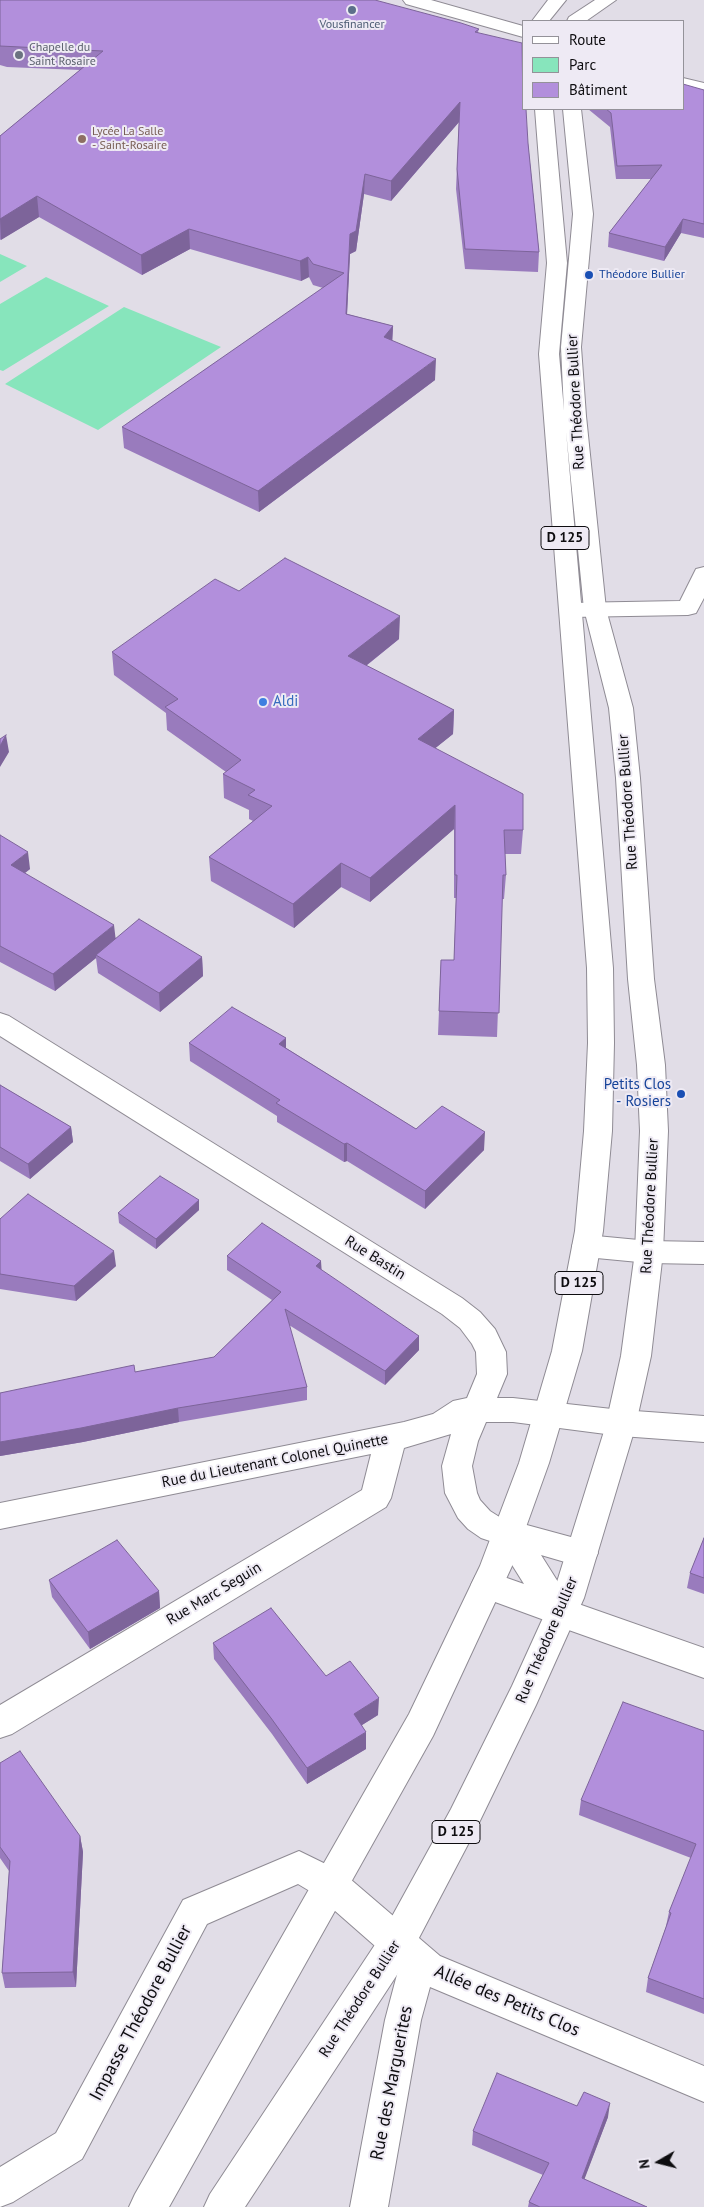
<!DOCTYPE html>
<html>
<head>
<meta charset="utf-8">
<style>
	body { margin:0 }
	#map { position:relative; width:704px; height:2207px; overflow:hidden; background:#e1dde7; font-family:"PT Sans",sans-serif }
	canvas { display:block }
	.legend { position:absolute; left:522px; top:20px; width:162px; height:90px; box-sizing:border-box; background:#eeeaf4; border:1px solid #949299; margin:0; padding:6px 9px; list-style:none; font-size:15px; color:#0e0d10 }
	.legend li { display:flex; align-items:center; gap:10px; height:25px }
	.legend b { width:25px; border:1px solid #949299 }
	.north { position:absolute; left:634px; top:2137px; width:50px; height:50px; -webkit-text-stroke:4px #eeeaf4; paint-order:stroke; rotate:262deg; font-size:14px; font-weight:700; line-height:20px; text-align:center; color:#0e0d10 }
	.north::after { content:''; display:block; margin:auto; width:18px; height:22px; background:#0e0d10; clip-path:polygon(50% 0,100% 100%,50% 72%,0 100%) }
</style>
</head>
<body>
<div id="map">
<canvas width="704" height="2207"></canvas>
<ul class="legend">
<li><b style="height:6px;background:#fff"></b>Route</li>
<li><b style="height:14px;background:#87e5bc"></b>Parc</li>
<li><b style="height:14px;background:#b28fdc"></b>Bâtiment</li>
</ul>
<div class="north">N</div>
</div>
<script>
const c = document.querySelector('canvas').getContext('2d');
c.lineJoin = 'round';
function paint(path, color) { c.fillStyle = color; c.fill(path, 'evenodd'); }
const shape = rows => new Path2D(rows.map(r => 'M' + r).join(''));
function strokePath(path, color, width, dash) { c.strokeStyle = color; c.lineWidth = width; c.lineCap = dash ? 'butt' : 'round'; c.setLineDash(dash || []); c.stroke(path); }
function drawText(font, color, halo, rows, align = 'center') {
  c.font = font + ' "PT Sans",sans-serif'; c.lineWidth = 4; c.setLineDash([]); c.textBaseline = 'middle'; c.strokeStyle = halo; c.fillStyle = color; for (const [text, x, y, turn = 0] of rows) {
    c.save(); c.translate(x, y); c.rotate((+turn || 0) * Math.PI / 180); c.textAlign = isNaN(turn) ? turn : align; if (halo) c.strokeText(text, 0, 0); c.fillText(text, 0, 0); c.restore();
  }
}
const green = shape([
	[0,254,27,266,0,282],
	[46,277,109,306,3,371,0,370,0,304],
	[124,307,221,347,98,430,5,384]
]);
const minor = shape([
	[683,78,704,83,704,94,683,89,683,78],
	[704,567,704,598,696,613,688,615,571,617,563,615,560,610,563,605,571,603,680,601,696,569,704,567],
	[0,1013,9,1016,462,1298,480,1312,495,1329,506,1352,507,1374,497,1398,513,1398,621,1410,704,1416,704,1442,621,1436,513,1422,486,1422,478,1441,472,1466,477,1493,480,1500,490,1511,501,1518,593,1543,598,1553,593,1563,582,1567,541,1555,570,1601,704,1648,704,1678,549,1623,547,1621,476,1595,471,1585,476,1575,487,1571,524,1584,499,1544,481,1538,468,1529,458,1518,445,1493,442,1466,451,1434,404,1448,391,1498,386,1507,12,1734,0,1738,0,1705,362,1490,371,1454,0,1529,0,1503,404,1422,433,1414,453,1401,467,1398,477,1374,476,1352,472,1344,460,1328,442,1314,0,1036,0,1013],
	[586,1235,649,1241,704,1242,704,1264,649,1263,586,1257,576,1254,572,1246,576,1238,586,1235],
	[299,1851,342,1872,440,1956,704,2066,704,2102,430,1987,421,2020,388,2207,350,2207,385,2020,399,1967,318,1896,298,1884,207,1924,82,2159,13,2202,0,2207,0,2167,56,2133,183,1900,299,1851]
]);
const major = shape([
	[403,0,431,0,523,26,523,37,406,4,403,0],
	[548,0,566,0,549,21,532,21,548,0],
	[595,0,616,0,586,21,567,21,569,17,595,0],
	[535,109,553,109,567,263,559,354,564,411,561,347,573,214,563,109,581,109,593,214,581,347,586,416,606,609,633,708,640,778,654,979,665,1065,668,1131,663,1252,651,1356,635,1428,584,1598,536,1705,475,1831,410,1955,245,2207,204,2207,210,2194,384,1931,451,1809,512,1686,552,1598,605,1428,621,1356,635,1252,640,1131,637,1065,628,979,616,778,609,708,584,609,566,431,613,968,614,1043,612,1131,603,1231,582,1351,549,1463,512,1566,433,1736,169,2207,129,2207,135,2194,409,1714,480,1566,519,1463,552,1351,575,1231,584,1131,588,1043,587,968,539,354,547,263,535,109]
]);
const wall = shape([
	[0,0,479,29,478,32,528,143,539,252,538,272,465,269,456,189,459,122,391,201,364,194,356,251,350,254,347,314,393,326,392,341,435,380,259,512,124,448,122,427,323,288,313,285,309,277,301,281,190,249,142,275,39,217,0,240,0,136,80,70,7,67,0,65],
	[704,90,704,238,681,233,664,261,608,247,609,233,651,179,616,179,610,127,588,109,683,109],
	[239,591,399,639,366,666,454,710,453,734,435,748,523,830,521,854,505,854,506,875,504,899,502,899,497,1037,438,1035,441,960,454,960,456,898,454,898,454,829,370,902,341,887,294,928,211,881,209,857,253,821,249,819,249,810,224,798,223,774,226,772,167,730,166,713,114,675,112,652],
	[0,835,30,869,25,873,116,938,202,957,203,976,160,1012,98,973,96,958,55,991,0,962],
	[286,1038,286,1048,416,1129,484,1150,425,1209,347,1161,344,1162,277,1122,277,1116,190,1061,189,1043],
	[0,1085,71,1127,73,1142,30,1179,0,1161],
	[199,1200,199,1210,156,1249,119,1223,118,1213],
	[0,1219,116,1266,76,1301,0,1289],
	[227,1256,321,1270,419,1350,385,1385,289,1325,307,1387,307,1400,179,1422,83,1442,0,1456,0,1393,135,1372,214,1357,272,1300,227,1270],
	[704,1538,704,1594,687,1588,690,1573],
	[49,1580,159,1591,160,1608,90,1649,52,1597],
	[213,1643,326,1676,378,1715,362,1725,366,1749,307,1784,272,1734,214,1659],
	[704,1731,704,2014,646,1992,648,1978,666,1927,666,1926,669,1912,691,1858,579,1815,581,1800],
	[0,1763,80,1836,83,1852,76,1987,5,1988,2,1973,9,1871,0,1858],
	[577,2106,608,2117,584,2179,647,2207,528,2207,529,2202,543,2175,472,2145,473,2131]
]);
const shadedWall = shape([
	[460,102,459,122,391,201,391,181],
	[365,174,364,194,356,251,350,254,346,335,346,314,350,234],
	[37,196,39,217,1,240,0,219],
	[683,219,681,233,664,261,665,247],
	[189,229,190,249,142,275,141,255],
	[308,257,309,277,301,281,300,261],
	[393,326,392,347,384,337],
	[436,359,435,380,259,512,258,491],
	[400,616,399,639,348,680,348,656],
	[454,710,453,734,417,763,418,739],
	[6,735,9,752,0,767,0,746],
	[455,805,454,829,370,902,370,878],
	[28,852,30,869,13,882,11,865],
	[341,863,341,887,294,928,293,904],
	[114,925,116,942,96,955,96,958,55,991,53,974],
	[202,957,203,976,160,1012,159,993],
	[286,1038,286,1057,279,1044],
	[71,1127,73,1142,30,1179,28,1164],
	[485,1132,484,1150,425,1209,425,1191],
	[347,1143,347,1161,344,1162,344,1144],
	[199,1200,199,1210,156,1249,156,1239],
	[114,1251,116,1266,76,1301,74,1286],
	[321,1261,322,1275,316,1266],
	[419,1336,419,1350,385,1385,385,1371],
	[178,1408,179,1422,83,1442,0,1456,0,1442],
	[159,1591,160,1608,90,1649,88,1632],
	[379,1698,378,1715,354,1730,354,1714],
	[366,1732,366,1749,307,1784,307,1768],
	[80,1836,83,1852,76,1987,73,1972],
	[610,2103,608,2117,580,2191,582,2178]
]);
const building = shape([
	[0,0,375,0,461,23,479,29,475,32,522,43,523,109,526,109,528,143,539,252,465,249,457,169,460,102,391,181,365,174,356,231,350,234,346,314,393,326,384,337,436,359,258,491,122,427,344,273,313,264,308,257,300,261,189,229,141,255,37,196,0,219,0,136,103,51,0,46,0,0],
	[683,84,704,90,704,224,683,219,665,247,609,233,662,165,617,166,611,113,606,109,683,109,683,84],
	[285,558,400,616,348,656,454,710,418,739,523,794,523,830,504,830,506,875,503,875,499,1013,439,1011,441,960,454,960,457,875,455,875,455,805,370,878,341,863,293,904,209,857,272,806,248,795,255,790,223,774,241,760,165,707,178,699,112,652,215,579,239,591,285,558],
	[6,735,0,746,0,739,6,735],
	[0,835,28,852,11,865,114,925,53,974,0,946,0,835],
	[139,919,202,957,159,993,96,955,139,919],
	[232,1007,286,1038,279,1044,416,1129,442,1106,485,1132,425,1191,347,1143,344,1144,276,1103,280,1100,189,1043,232,1007],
	[0,1085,71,1127,28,1164,0,1147,0,1085],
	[160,1176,199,1200,156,1239,118,1213,160,1176],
	[28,1194,114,1251,74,1286,0,1274,0,1219,28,1194],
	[262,1223,321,1261,316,1266,419,1336,385,1371,285,1309,307,1387,178,1408,81,1428,0,1442,0,1393,134,1365,135,1372,214,1357,281,1292,227,1256,262,1223],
	[704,1538,704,1578,690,1573,704,1538],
	[117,1540,159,1591,88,1632,49,1580,117,1540],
	[271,1608,326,1676,350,1661,379,1698,354,1714,366,1732,307,1768,271,1718,213,1643,271,1608],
	[623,1702,704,1731,704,1999,648,1978,671,1913,669,1912,696,1844,581,1800,623,1702],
	[20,1751,80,1836,73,1972,2,1973,10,1861,0,1847,0,1763,20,1751],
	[497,2073,577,2106,584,2092,610,2103,582,2178,647,2207,540,2207,529,2202,549,2163,473,2131,497,2073]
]);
const markers = [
	[352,10,5,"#5c6f8a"],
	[19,55,5,"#6b7280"],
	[82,139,5,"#8d6e63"],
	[589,275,5,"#1a4fb4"],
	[263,702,5,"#3f7fe0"],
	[681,1094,5,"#1a4fb4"]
];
const farServicenames = [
	["Vousfinancer",352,25]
];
const farWorshipnames = [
	["Chapelle du",29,48],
	["Saint Rosaire",29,62]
];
const farEducationnames = [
	["Lycée La Salle",92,132],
	["- Saint-Rosaire",92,146]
];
const farTransitnames = [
	["Théodore Bullier",599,275]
];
const shields = [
	[565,538,48],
	[579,1283,48],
	[456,1832,48]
];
const shieldNames = [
	["D 125",565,538],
	["D 125",579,1283],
	["D 125",456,1832]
];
const streetNames = [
	["Rue Théodore Bullier",576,402,-93],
	["Rue Théodore Bullier",628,802,-94],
	["Rue Théodore Bullier",650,1206,-87],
	["Rue Bastin",375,1258,32],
	["Rue du Lieutenant Colonel Quinette",275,1461,-11],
	["Rue Marc Seguin",214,1594,-31],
	["Rue Théodore Bullier",547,1640,-67],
	["Rue Théodore Bullier",360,1999,-57]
];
const shopNames = [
	["Aldi",273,702]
];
const transitNames = [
	["Petits Clos",671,1085],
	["- Rosiers",671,1102]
];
const nearStreetnames = [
	["Allée des Petits Clos",507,2001,23],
	["Impasse Théodore Bullier",141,2013,-62],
	["Rue des Marguerites",392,2083,-79]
];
paint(green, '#87e5bc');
strokePath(minor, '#8f8b94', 2);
strokePath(major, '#8f8b94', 2);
paint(minor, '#fff');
paint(major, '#fff');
paint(wall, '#997bbd');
paint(shadedWall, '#7d649a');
paint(building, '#b28fdc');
strokePath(building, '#7d649a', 1);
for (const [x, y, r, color] of markers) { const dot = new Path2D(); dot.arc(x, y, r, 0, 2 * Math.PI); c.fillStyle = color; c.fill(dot); strokePath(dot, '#eeeaf4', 2); }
drawText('12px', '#4e5e75', '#eeeaf4', farServicenames);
drawText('12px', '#5b616d', '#eeeaf4', farWorshipnames, 'left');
drawText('12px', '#785e54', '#eeeaf4', farEducationnames, 'left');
drawText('12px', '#164399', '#eeeaf4', farTransitnames, 'left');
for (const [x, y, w] of shields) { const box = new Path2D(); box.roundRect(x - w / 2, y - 11.5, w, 23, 4); c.fillStyle = '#eeeaf4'; c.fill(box); strokePath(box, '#0e0d10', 1); }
drawText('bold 14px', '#0e0d10', null, shieldNames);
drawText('15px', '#0e0d10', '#eeeaf4', streetNames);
drawText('15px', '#366cbe', '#eeeaf4', shopNames, 'left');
drawText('15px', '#164399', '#eeeaf4', transitNames, 'right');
drawText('18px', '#0e0d10', '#eeeaf4', nearStreetnames);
</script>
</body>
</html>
